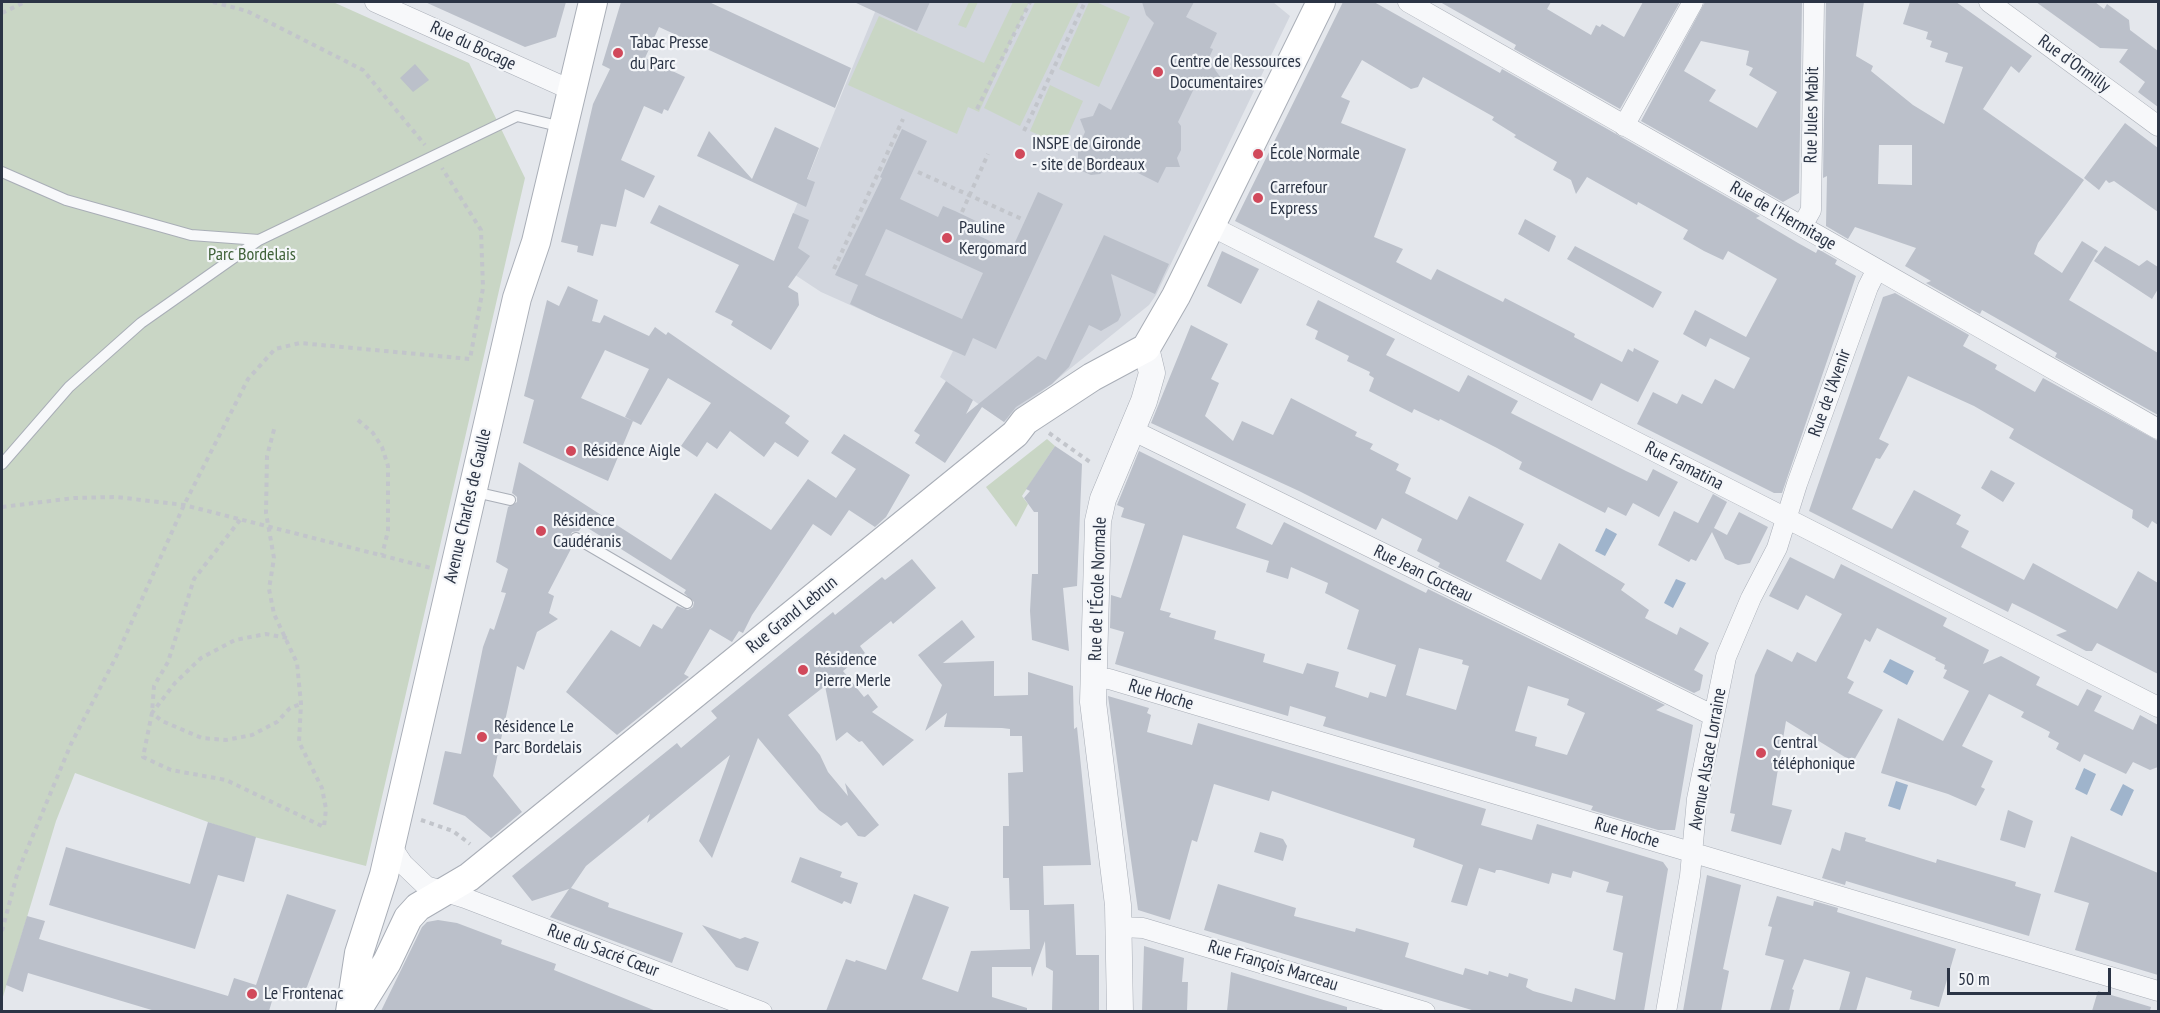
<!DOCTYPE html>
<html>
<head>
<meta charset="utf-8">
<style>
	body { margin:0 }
	#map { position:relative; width:2160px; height:1013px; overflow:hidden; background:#e4e7ec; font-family:"PT Sans Narrow",sans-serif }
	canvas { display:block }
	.frame { position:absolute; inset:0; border:3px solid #2b3445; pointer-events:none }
	.scale { position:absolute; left:1947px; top:968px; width:164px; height:27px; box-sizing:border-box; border:3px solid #2b3445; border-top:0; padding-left:8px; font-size:18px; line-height:21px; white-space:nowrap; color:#2b3445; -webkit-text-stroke:4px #f4f6f9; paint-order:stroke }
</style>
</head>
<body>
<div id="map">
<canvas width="2160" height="1013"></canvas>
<div class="frame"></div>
<div class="scale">50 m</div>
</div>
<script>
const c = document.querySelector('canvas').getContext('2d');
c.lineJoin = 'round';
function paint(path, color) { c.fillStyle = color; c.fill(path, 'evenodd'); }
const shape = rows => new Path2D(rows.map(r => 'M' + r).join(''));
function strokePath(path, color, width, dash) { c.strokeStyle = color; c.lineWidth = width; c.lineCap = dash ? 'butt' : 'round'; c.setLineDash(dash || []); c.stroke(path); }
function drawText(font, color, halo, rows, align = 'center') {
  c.font = font + ' "PT Sans Narrow",sans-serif'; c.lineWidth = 4.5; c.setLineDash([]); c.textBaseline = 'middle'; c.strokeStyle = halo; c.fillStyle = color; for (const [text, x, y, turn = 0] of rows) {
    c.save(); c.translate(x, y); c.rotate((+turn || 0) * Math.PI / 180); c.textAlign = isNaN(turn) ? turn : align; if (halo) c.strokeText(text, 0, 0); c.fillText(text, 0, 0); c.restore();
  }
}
const built = shape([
	[879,2,1273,2,1290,16,1156,295,1149,305,1004,422,940,377,953,351,821,292,774,261]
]);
const green = shape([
	[2,2,333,2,469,63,525,178,366,866,235,832,75,773,56,821,2,1000],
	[969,2,978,2,966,28,958,25],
	[1013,2,1029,2,979,112,968,107,957,134,848,85,879,16,984,63],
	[1035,2,1079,2,1020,126,984,108],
	[1089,2,1096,2,1130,17,1099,87,1059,69],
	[1050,85,1083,101,1063,146,1030,131],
	[1047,439,1055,446,1022,496,1028,504,1016,527,986,487]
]);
const water = shape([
	[1606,528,1617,534,1605,556,1595,551],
	[1676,579,1686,583,1673,608,1664,603],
	[1890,659,1914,671,1907,685,1883,672],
	[2084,768,2096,774,2087,795,2075,789],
	[1896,781,1908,785,1900,810,1888,806],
	[2123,784,2134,790,2122,816,2110,810]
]);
const building = shape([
	[425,2,566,2,556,37,525,47],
	[621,2,709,2,851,68,835,108,659,27,645,58,685,77,668,111,664,109,662,114,644,106,621,160,655,176,644,198,625,189,616,227,601,224,593,256,577,252,578,246,561,242,593,104,610,69,602,65],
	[854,2,930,2,917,31],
	[1142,2,1194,2,1186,17,1217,33,1210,48,1213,49,1208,60,1221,78,1199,78,1178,122,1181,126,1181,150,1177,158,1180,167,1166,167,1158,183,1114,161,1100,174,1091,175,1082,171,1078,162,1078,147,1085,132,1080,119,1093,116,1099,103,1111,110,1154,23,1146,15],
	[1343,2,1374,2,1500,73,1502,69,1760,216,1756,218,1798,243,1816,253,1818,249,1837,260,1835,264,1856,276,1782,493,1774,493,1637,424,1653,392,1677,404,1682,394,1702,404,1715,379,1734,389,1750,358,1710,338,1706,347,1683,334,1695,310,1746,337,1777,279,1728,251,1723,260,1704,251,1683,239,1688,230,1638,202,1637,205,1587,177,1576,194,1571,180,1553,170,1557,162,1514,137,1516,135,1492,120,1494,117,1423,77,1418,87,1411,89,1362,60,1341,97,1350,101,1341,123,1406,149,1374,237,1403,249,1396,262,1431,280,1437,269,1503,302,1505,298,1575,334,1574,337,1622,362,1628,349,1633,352,1634,348,1659,361,1638,402,1601,383,1592,401,1235,221],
	[1440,2,1551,2,1547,9,1591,35,1596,25,1600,27,1602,24,1624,37,1643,2,1680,2,1620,109,1514,49,1516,45],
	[1705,2,1802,2,1799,193,1783,202,1641,121],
	[1701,41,1749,51,1746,65,1753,68,1749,75,1777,92,1757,128,1709,101,1716,90,1684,71],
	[1826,2,1864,2,1856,56,1873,66,1871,71,1913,105,1944,124,1963,67,1945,62,1948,53,1930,47,1932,41,1926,39,1928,32,1903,24,1910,2,1956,2,2032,56,2019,73,2011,66,1983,109,2084,180,2038,243,2034,254,2062,273,2082,241,2098,251,2069,300,2158,353,2158,415,2055,357,2057,353,2019,331,1982,310,1980,314,1926,283,1931,281,1905,266,1916,248,1855,227,1848,239,1826,226,1827,176,1823,178],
	[1879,145,1912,145,1912,185,1878,184],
	[2036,2,2095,2,2104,9,2107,4,2129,20,2130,30,2158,51,2158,107,2138,92,2145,82,2119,62,2128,49,2100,48],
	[415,64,429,80,413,92,400,78],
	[2125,123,2158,148,2158,212,2114,181,2109,183,2106,180,2099,190,2084,178],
	[775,127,819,148,807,179,815,182,806,207,697,156,709,131,752,179],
	[902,129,927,141,900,199,938,217,943,206,955,211,978,222,973,233,1011,251,1038,192,1063,204,996,349,973,338,965,356,877,317,850,304,858,285,835,275,882,178,880,177],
	[886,229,983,273,962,319,865,275],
	[659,205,774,261,793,213,809,220,798,248,810,256,788,287,798,293,799,305,771,350,731,325,733,321,715,312,739,265,650,223],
	[1525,219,1556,236,1549,252,1518,234],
	[1104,235,1169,264,1155,294,1111,274,1121,315,1118,321,1101,331,1089,325,1069,367,1052,384,1016,407,1004,422,982,407,945,463,915,443,920,435,914,431,946,381,973,400,966,414,1038,356,1046,360],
	[1575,246,1662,292,1653,308,1567,259],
	[2105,246,2139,266,2147,260,2158,267,2158,289,2152,299,2094,261],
	[1222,251,1259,269,1241,304,1207,286],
	[568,286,598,300,592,321,600,323,604,315,649,336,655,327,666,335,668,332,790,416,785,423,809,441,798,457,775,442,764,457,730,431,717,449,707,442,697,457,681,446,711,403,668,378,641,425,625,417,649,369,605,350,581,398,633,421,608,481,523,443,534,400,524,396,547,300,559,306],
	[1895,293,1969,335,1963,346,1997,365,1995,369,2035,392,2043,378,2158,441,2158,525,2152,521,2148,528,2132,518,2133,510,2009,438,2014,429,1974,406,1908,376,1879,439,1889,444,1880,459,1876,458,1852,509,1892,529,1914,490,1961,515,1956,524,1969,531,1961,547,2024,580,2033,563,2117,609,2138,571,2158,583,2158,674,2097,643,2092,651,2086,651,2056,635,2067,631,2034,614,2012,603,2008,612,1809,511,1883,297],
	[1318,300,1395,339,1386,355,1412,368,1459,392,1468,375,1518,401,1511,413,1626,471,1647,481,1653,469,1678,482,1659,517,1633,503,1626,516,1608,507,1605,513,1519,469,1522,462,1497,448,1440,419,1439,421,1414,409,1412,413,1369,391,1374,378,1369,375,1370,372,1347,361,1349,356,1315,339,1318,331,1306,325],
	[1191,325,1228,344,1211,379,1219,383,1205,416,1233,441,1242,421,1273,435,1291,398,1357,432,1355,436,1373,444,1370,449,1399,464,1396,470,1411,478,1405,493,1457,520,1469,496,1524,524,1506,561,1541,580,1559,543,1625,584,1621,590,1649,610,1645,618,1677,635,1680,627,1709,643,1694,670,1703,675,1700,690,1694,693,1438,567,1440,563,1417,551,1422,539,1382,518,1376,530,1299,491,1151,423],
	[844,434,910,475,886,517,875,527,849,510,831,536,813,524,752,615,743,633,739,631,732,642,710,629,684,674,689,677,617,735,566,692,611,630,640,647,653,624,662,629,677,606,688,610,693,607,694,602,684,593,686,590,583,525,579,531,572,532,569,539,573,545,548,593,554,596,549,613,558,619,537,632,524,670,517,666,493,776,522,812,491,838,465,816,433,804,445,751,461,754,483,647,490,628,494,630,506,593,501,592,508,569,496,562,508,507,517,502,517,497,512,493,519,462,671,560,715,493,771,530,808,479,836,498,856,469,831,453],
	[1055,446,1082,464,1077,586,1063,588,1069,651,1032,640,1030,611,1032,574,1038,574,1038,512,1034,512,1024,498,1030,491,1026,489],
	[1139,451,1246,504,1236,528,1272,545,1284,522,1426,593,1428,589,1665,705,1656,710,1693,725,1675,830,1658,830,1591,810,1593,806,1323,726,1326,717,1290,706,1288,716,1115,664,1124,632,1110,628,1111,595,1121,598,1145,524,1121,517,1124,508,1117,505],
	[1183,535,1269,561,1266,572,1288,579,1291,567,1328,583,1325,593,1359,610,1347,649,1396,665,1386,697,1370,692,1368,698,1335,687,1339,672,1307,663,1303,674,1263,662,1265,654,1214,639,1216,631,1169,617,1171,613,1160,610],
	[1419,648,1463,660,1462,664,1469,666,1456,710,1406,695],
	[1528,686,1569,699,1567,705,1585,713,1567,755,1535,746,1537,737,1515,731],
	[1991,470,2015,483,2003,502,1981,488],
	[1713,494,1727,502,1714,528,1727,535,1739,512,1768,527,1750,563,1738,565,1725,559,1712,532,1696,561,1691,559,1689,562,1658,545,1674,511,1698,523],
	[1790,557,1834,579,1841,564,1947,618,1943,626,1989,650,1983,664,2001,656,2040,677,2036,685,2078,706,2087,689,2102,696,2094,711,2133,730,2140,715,2158,725,2158,767,2150,770,2133,762,2126,774,2084,754,2080,762,2056,749,2059,743,2048,737,2050,732,2021,717,2024,712,1989,694,1962,746,1993,761,1981,787,1985,789,1976,806,1948,794,1881,773,1898,718,1943,741,1969,691,1943,678,1947,670,1944,669,1945,665,1935,660,1936,658,1877,628,1870,642,1865,639,1847,678,1854,682,1848,693,1883,710,1853,762,1786,721,1772,805,1792,810,1781,845,1731,831,1735,814,1730,813,1755,675,1767,649,1792,662,1797,652,1816,662,1842,614,1806,595,1798,610,1769,596],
	[912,559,936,588,893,624,891,621,860,646,865,653,843,671,864,697,868,694,878,707,872,712,914,740,883,766,862,741,859,742,847,732,836,741,825,686,788,715,820,755,828,772,848,796,845,783,879,825,865,837,858,836,847,822,841,826,819,810,758,738,712,858,699,841,730,755,647,823,650,814,586,866,571,888,609,903,608,907,683,933,672,963,550,917,569,889,532,901,512,876,677,743,681,748,717,718,711,711,817,625,833,612,835,615,882,577,885,580],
	[962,620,975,637,943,663,994,661,994,696,1028,695,1028,672,1073,686,1074,729,1077,727,1091,865,1043,866,1044,905,1074,904,1076,955,1099,955,1099,1011,1052,1011,1053,971,1046,967,1045,941,1032,977,1031,967,992,967,992,997,1027,1008,1027,1011,826,1011,846,959,855,962,856,960,886,970,914,894,949,907,922,979,958,992,971,951,1030,949,1029,910,1010,910,1009,878,1003,878,1003,826,1009,826,1008,773,1023,772,1022,736,1010,736,1010,729,1002,728,944,727,947,713,925,731,942,685,918,655],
	[1108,696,1149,708,1147,713,1151,715,1147,732,1192,745,1198,723,1486,809,1481,825,1532,840,1537,824,1663,862,1668,869,1644,1011,1475,1011,1204,930,1218,884,1296,908,1294,916,1355,932,1356,928,1409,943,1405,957,1463,975,1465,968,1488,975,1489,971,1508,977,1509,973,1528,979,1526,987,1533,991,1572,1002,1575,988,1615,1000,1623,953,1613,950,1623,896,1606,892,1609,882,1573,871,1571,878,1552,873,1549,884,1501,870,1496,870,1495,873,1479,868,1467,906,1451,902,1463,865,1413,847,1415,839,1272,791,1269,801,1214,784,1197,842,1192,840,1170,920,1138,910],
	[2008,810,2033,821,2025,848,2000,840],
	[208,822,256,837,244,882,218,875,195,949,49,905,66,847,190,884],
	[1260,832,1283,839,1287,846,1283,861,1254,852],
	[1845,832,1866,838,1865,841,1936,863,1937,859,2016,882,2015,886,2041,894,2029,936,1846,881,1845,885,1822,878,1832,848,1840,851],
	[2071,836,2158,873,2158,975,2075,950,2089,903,2054,892],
	[800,857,842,872,840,877,858,883,851,904,844,901,842,904,791,882],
	[1707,875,1741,885,1723,969,1729,971,1721,1011,1683,1011],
	[287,894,336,910,302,1000,275,991,269,1011,155,1011,28,973,23,992,6,985,27,916,45,921,39,939,228,996,234,978,256,985],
	[1777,896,1813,906,1814,901,1838,908,1837,912,1956,949,1939,1007,1910,999,1912,991,1866,977,1856,1011,1839,1011,1850,972,1804,959,1792,989,1794,990,1789,1011,1770,1011,1784,960,1765,955,1772,927,1768,926],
	[438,920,457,923,502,940,501,944,556,964,554,970,656,1011,381,1011,422,927,427,922],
	[702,925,740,939,745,937,759,942,748,971,736,967],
	[1144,946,1184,958,1182,982,1188,982,1187,1011,1142,1011],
	[1231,972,1347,1007,1347,1011,1227,1011],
	[2098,991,2151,1007,2150,1011,2092,1011]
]);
const path = shape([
	[213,2,247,11,363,70,425,145],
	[2,13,25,2],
	[977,109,1030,2],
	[1024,131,1085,2],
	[918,172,1024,220],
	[962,212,988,154],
	[834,269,903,119],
	[358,420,373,433,382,447,388,466,388,531,382,555],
	[1049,433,1090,462],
	[2,507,74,498,116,497,184,505,431,568],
	[240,520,194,579,168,662,154,686,152,713,143,757,171,770,226,780,324,827,326,809,322,788,299,742,301,704,297,663,274,614,269,589,274,558,266,513,267,456,275,426],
	[287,638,266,634,235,640,201,658,175,683,152,713,162,721,202,738,226,740,252,735,277,722,290,708,301,704],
	[421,820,453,831,470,844],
	[2,931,18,871,71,744,116,657,184,505,248,379,275,349,300,343,470,359,483,288,481,230,442,168]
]);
const service = shape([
	[2,172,66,200,191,235,259,240],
	[2,464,69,387,141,323,259,240,517,116,562,127],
	[475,492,510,500],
	[576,538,687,603]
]);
const minor = shape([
	[375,2,571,90],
	[1408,2,2158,429],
	[1989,2,2158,126],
	[1624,126,1693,2],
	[1209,225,2158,707],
	[1802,226,1811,210,1814,2],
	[1132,430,1714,716],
	[1094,678,1109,679,2158,991],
	[391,846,403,864,426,886,465,898,762,1012],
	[1120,927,1143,928,1425,1012],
	[1666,1012,1690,876,1697,799,1726,657,1751,598,1777,548,1797,484,1868,287,1877,269]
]);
const tertiary = shape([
	[1120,1012,1118,905,1093,702,1098,521,1103,499,1144,401,1152,373,1146,348]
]);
const secondary = shape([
	[350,1012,359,953,384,875,517,298,536,242,593,2],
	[356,1012,387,962,408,918,418,907,469,877,1015,434,1025,421,1092,377,1146,348,1176,296,1321,2]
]);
const markers = [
	[618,53,6,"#d1495b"],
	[1158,72,6,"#d1495b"],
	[1020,154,6,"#d1495b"],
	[1258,154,6,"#d1495b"],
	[1258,198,6,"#d1495b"],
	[947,238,6,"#d1495b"],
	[571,451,6,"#d1495b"],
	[541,531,6,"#d1495b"],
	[803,670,6,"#d1495b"],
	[482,737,6,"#d1495b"],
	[1761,753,6,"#d1495b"],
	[252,994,6,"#d1495b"]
];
const poiNames = [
	["Tabac Presse",630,43],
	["du Parc",630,64],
	["Centre de Ressources",1170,62],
	["Documentaires",1170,83],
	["INSPE de Gironde",1032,144],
	["- site de Bordeaux",1032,165],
	["École Normale",1270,154],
	["Carrefour",1270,188],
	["Express",1270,209],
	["Pauline",959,228],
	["Kergomard",959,249],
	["Résidence Aigle",583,451],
	["Résidence",553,521],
	["Caudéranis",553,542],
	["Résidence",815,660],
	["Pierre Merle",815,681],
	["Résidence Le",494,727],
	["Parc Bordelais",494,748],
	["Central",1773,743],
	["téléphonique",1773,764],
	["Le Frontenac",264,994]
];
const streetNames = [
	["Rue du Bocage",473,46,25],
	["Rue d'Ormilly",2074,64,36],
	["Rue Jules Mabit",1812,115,-89],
	["Rue de l'Hermitage",1783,216,30],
	["Rue de l'Avenir",1830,393,-70],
	["Rue Famatina",1684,466,27],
	["Avenue Charles de Gaulle",468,506,-77],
	["Rue Jean Cocteau",1423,574,26],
	["Rue de l'École Normale",1098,589,-88],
	["Rue Grand Lebrun",792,615,-39],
	["Rue Hoche",1161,695,17],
	["Avenue Alsace Lorraine",1708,759,-80],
	["Rue Hoche",1627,833,17],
	["Rue du Sacré Cœur",603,951,21],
	["Rue François Marceau",1273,966,17]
];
const parkNames = [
	["Parc Bordelais",252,255]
];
paint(built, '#d2d6de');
paint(green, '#c9d6c5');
paint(water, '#9fb4cc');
paint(building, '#bbc0ca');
strokePath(service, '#a9aeb7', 12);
strokePath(minor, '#a9aeb7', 21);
strokePath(tertiary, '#a9aeb7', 27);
strokePath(secondary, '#a9aeb7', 30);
strokePath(path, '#c2c5cb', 4, [4.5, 4.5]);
strokePath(service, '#f7f8fa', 10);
strokePath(minor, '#f7f8fa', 20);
strokePath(tertiary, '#f7f8fa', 26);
strokePath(secondary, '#fff', 28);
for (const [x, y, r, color] of markers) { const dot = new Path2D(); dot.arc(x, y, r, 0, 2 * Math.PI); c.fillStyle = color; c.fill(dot); strokePath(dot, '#f4f6f9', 2); }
drawText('18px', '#2b3445', '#f4f6f9', poiNames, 'left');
drawText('18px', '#2b3445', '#f4f6f9', streetNames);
drawText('18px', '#3f6138', '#f4f6f9', parkNames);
</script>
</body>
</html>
